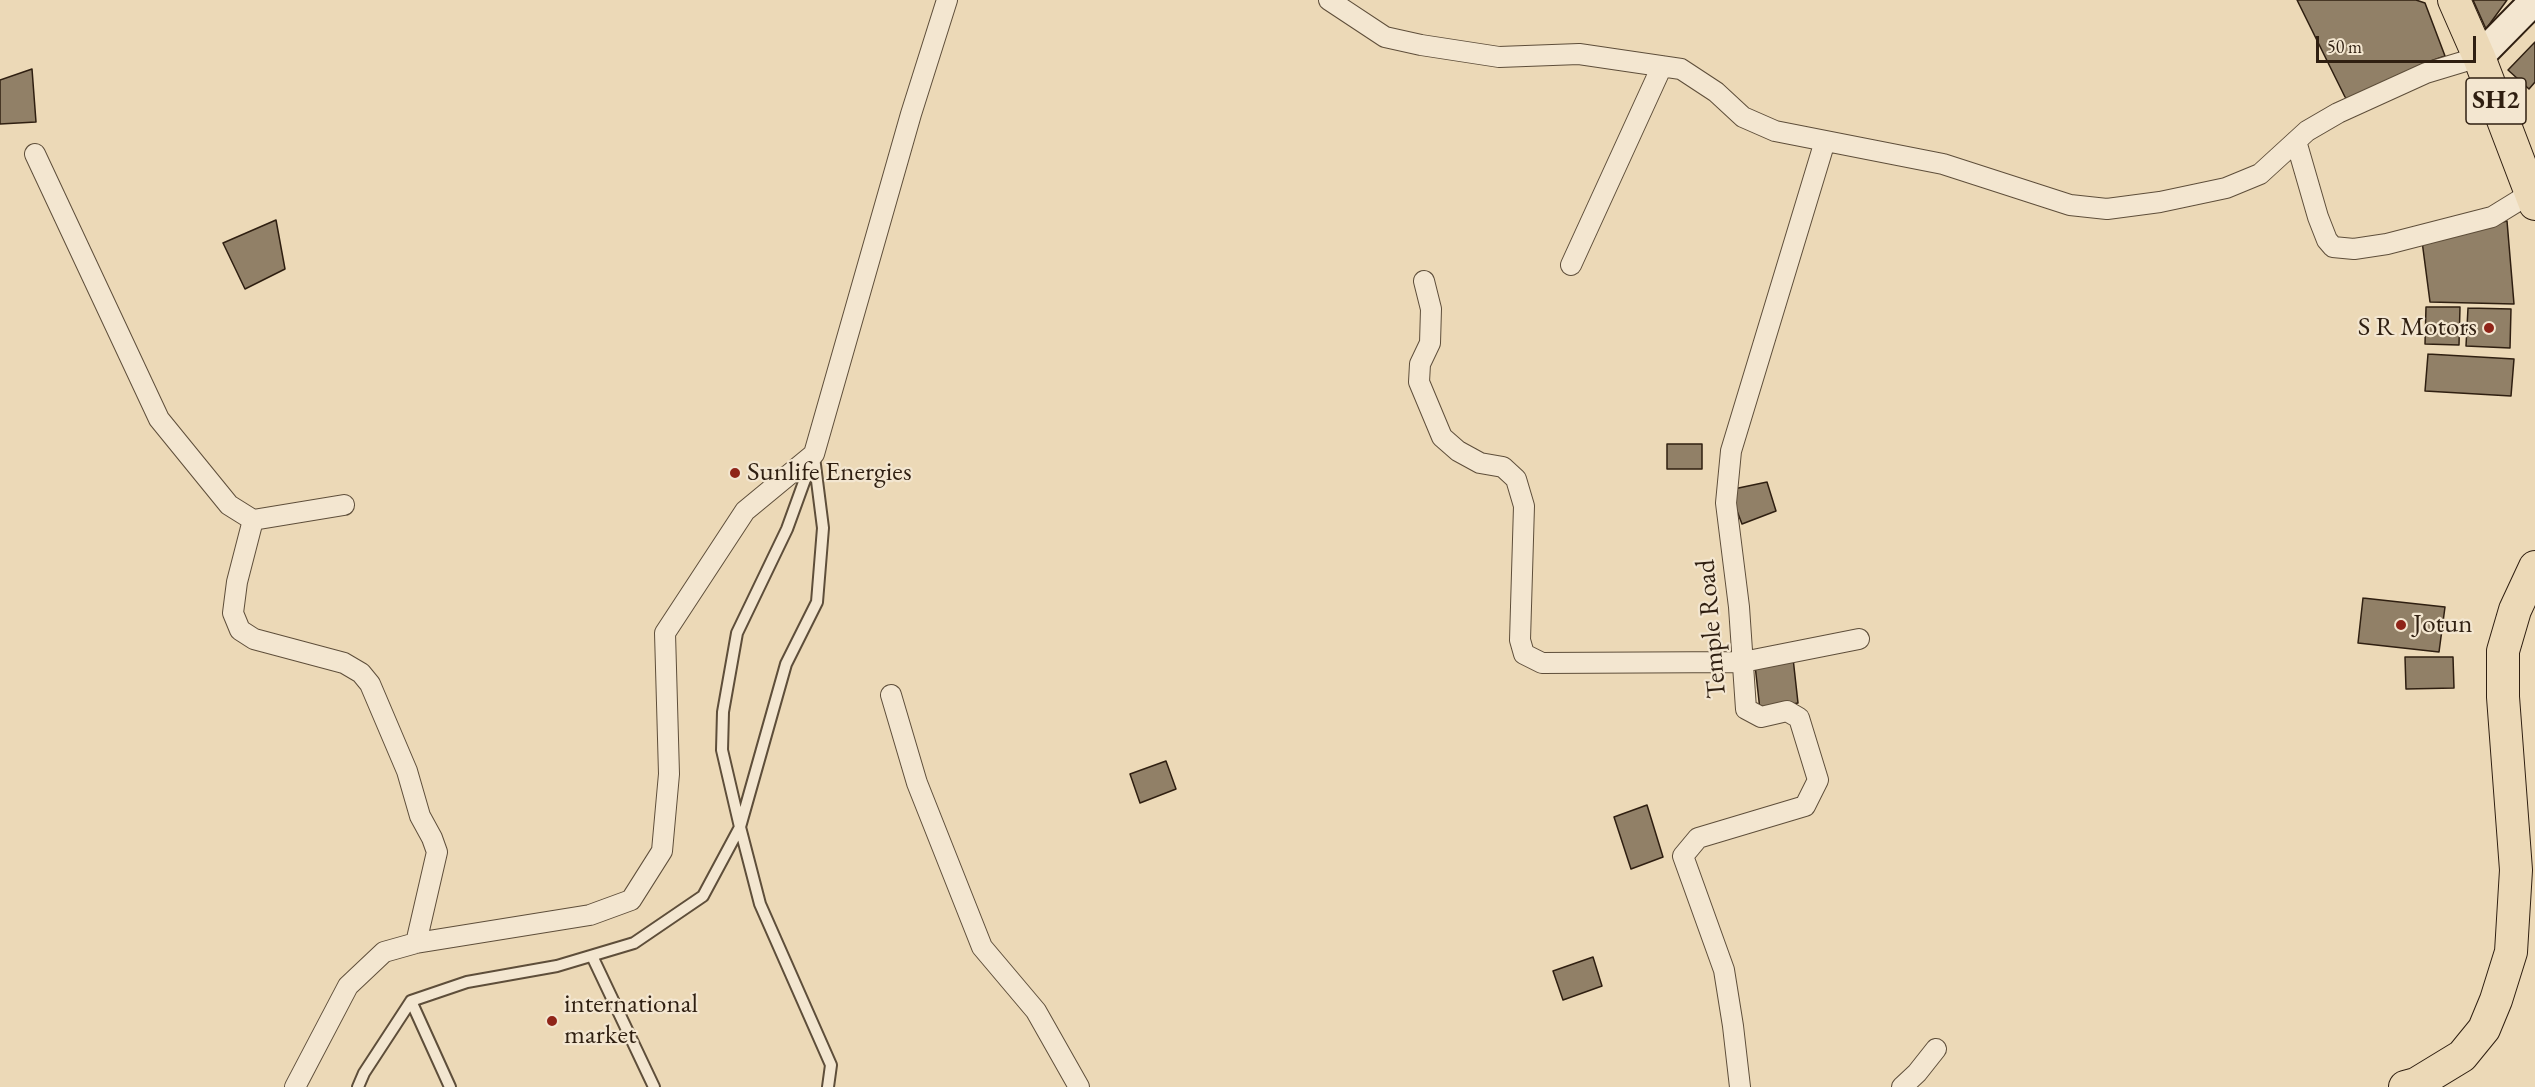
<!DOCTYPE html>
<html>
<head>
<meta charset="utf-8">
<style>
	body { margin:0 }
	#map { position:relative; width:2535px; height:1087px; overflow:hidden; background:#ecd9b7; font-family:"EB Garamond",serif }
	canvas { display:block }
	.scale { position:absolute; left:2316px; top:36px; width:160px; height:27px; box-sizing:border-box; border:3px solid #2f1f11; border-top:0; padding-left:8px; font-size:18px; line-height:21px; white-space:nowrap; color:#2f1f11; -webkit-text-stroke:4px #f3e6d0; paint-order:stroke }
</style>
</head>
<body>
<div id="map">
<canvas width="2535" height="1087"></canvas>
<div class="scale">50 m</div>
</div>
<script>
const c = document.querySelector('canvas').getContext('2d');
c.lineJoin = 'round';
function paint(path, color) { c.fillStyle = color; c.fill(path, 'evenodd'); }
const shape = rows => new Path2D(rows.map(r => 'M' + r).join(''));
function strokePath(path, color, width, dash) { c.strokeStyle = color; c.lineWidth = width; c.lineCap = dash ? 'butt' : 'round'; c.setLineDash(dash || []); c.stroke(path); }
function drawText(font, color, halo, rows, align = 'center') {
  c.font = font + ' "EB Garamond",serif'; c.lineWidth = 4.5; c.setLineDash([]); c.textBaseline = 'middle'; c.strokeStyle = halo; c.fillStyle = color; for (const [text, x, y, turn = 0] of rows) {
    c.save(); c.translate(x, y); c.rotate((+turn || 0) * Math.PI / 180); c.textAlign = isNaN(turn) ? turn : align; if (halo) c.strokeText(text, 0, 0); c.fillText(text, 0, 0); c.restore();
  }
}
const building = shape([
	[2297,0,2416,0,2425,3,2445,56,2425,63,2421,72,2351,101,2345,97,2297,0],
	[2473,0,2507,0,2486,29,2473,0],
	[2535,42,2535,82,2529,89,2508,70,2535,42],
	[32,69,36,122,0,124,0,80,32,69],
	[276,220,285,269,245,289,223,243,276,220],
	[2507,221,2514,304,2430,302,2422,241,2507,221],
	[2426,307,2460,307,2459,345,2425,344,2426,307],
	[2468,308,2511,309,2510,348,2466,346,2468,308],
	[2428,354,2514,359,2511,396,2425,391,2428,354],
	[1667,444,1702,444,1702,469,1667,469,1667,444],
	[1767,482,1776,511,1742,524,1729,490,1767,482],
	[2363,598,2445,607,2439,652,2358,643,2363,598],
	[2405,657,2453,657,2454,688,2406,689,2405,657],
	[1793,658,1798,703,1760,710,1755,665,1793,658],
	[1166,761,1176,789,1140,803,1130,774,1166,761],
	[1647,805,1663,857,1631,869,1614,817,1647,805],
	[1593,957,1602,986,1563,1000,1553,971,1593,957]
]);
const service = shape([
	[814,457,823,528,817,602,786,664,740,827,760,904,831,1065,828,1087],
	[592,956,654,1087],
	[411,1001,450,1087],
	[358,1087,364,1073,411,1001,467,982,557,966,634,943,703,896,740,827,722,750,723,712,737,633,787,529,812,460]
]);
const minor = shape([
	[1329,0,1385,37,1421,45,1499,57,1579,54,1681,69,1716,92,1743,117,1775,131,1943,164,2070,205,2107,209,2160,202,2226,188,2260,174,2307,131,2338,113,2426,73,2479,57],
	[2296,141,2318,217,2327,240,2333,247,2354,249,2387,244,2492,217,2531,193],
	[35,154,159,419,229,505,253,520,344,505],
	[1571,265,1662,66],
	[1424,281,1431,309,1430,343,1420,364,1419,382,1442,437,1458,451,1480,463,1503,467,1516,479,1524,506,1520,640,1524,654,1542,663,1743,662,1859,639],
	[253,520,237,582,233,613,240,630,254,639,344,663,361,673,370,684,407,771,420,816,432,838,437,852,416,943],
	[891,695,917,783,982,947,1036,1011,1079,1087],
	[295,1087,348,986,384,952,416,943,590,915,631,900,662,851,669,774,665,633,745,511,814,454,911,114,947,0],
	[1740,1087,1733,1026,1724,970,1683,856,1698,838,1805,806,1818,780,1799,718,1787,711,1761,717,1746,709,1739,607,1726,503,1731,451,1825,141],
	[1902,1087,1917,1073,1936,1049]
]);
const secondary = shape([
	[2479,57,2535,0]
]);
const primary = shape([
	[2454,0,2479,57,2535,204],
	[2405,1087,2416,1084,2462,1056,2484,1029,2496,1000,2511,952,2516,870,2503,697,2503,651,2515,610,2535,567]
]);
const markers = [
	[2489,328,6,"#8f2418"],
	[735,473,6,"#8f2418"],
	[2401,625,6,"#8f2418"],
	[552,1021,6,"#8f2418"]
];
const shields = [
	[2496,101,60]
];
const shieldNames = [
	["SH2",2496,101]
];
const poiNames = [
	["S R Motors",2477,328,"right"],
	["Sunlife Energies",747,473],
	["Jotun",2413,625],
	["international",564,1005],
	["market",564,1036]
];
const streetNames = [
	["Temple Road",1712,629,-95]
];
paint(building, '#918067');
strokePath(building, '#2f1f11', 1.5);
strokePath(service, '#5e4e3a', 14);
strokePath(minor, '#5e4e3a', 22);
strokePath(secondary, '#2f1f11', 32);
strokePath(primary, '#2f1f11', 34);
strokePath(service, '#f3e6d0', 10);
strokePath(minor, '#f3e6d0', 20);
strokePath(secondary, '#f3e6d0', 28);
strokePath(primary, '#ecd9b7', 32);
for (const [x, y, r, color] of markers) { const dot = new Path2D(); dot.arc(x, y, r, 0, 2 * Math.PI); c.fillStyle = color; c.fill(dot); strokePath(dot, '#f3e6d0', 2); }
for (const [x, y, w] of shields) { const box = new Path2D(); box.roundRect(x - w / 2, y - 23, w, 46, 4.5); c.fillStyle = '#f3e6d0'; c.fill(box); strokePath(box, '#2f1f11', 1.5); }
drawText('bold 26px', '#2f1f11', null, shieldNames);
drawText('27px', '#2f1f11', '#f3e6d0', poiNames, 'left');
drawText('27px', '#2f1f11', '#f3e6d0', streetNames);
</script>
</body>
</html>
